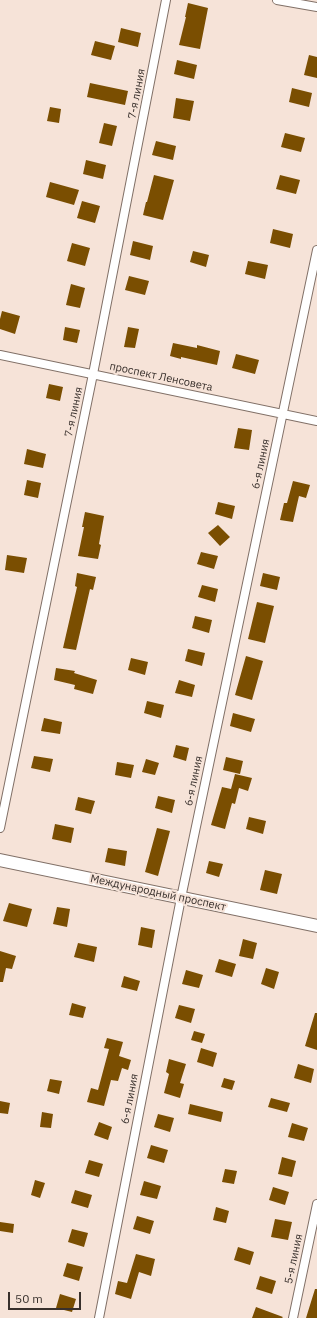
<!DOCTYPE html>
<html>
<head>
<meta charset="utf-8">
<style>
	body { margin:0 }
	#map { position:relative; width:317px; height:1318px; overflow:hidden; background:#f6e3d8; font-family:"IBM Plex Sans",sans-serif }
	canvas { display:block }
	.scale { position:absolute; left:8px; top:1292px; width:73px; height:18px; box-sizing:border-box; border:2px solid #38302c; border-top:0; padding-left:5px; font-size:12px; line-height:14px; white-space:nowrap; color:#38302c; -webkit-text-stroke:3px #f6e3d8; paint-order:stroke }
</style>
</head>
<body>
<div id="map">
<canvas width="317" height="1318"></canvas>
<div class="scale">50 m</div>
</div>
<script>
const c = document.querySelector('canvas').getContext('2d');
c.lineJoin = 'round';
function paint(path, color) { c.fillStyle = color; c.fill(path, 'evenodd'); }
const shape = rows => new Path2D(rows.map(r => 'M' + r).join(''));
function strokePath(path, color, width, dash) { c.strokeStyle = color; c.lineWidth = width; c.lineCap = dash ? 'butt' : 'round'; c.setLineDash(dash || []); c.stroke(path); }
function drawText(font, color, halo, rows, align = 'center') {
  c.font = font + ' "IBM Plex Sans",sans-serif'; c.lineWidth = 4; c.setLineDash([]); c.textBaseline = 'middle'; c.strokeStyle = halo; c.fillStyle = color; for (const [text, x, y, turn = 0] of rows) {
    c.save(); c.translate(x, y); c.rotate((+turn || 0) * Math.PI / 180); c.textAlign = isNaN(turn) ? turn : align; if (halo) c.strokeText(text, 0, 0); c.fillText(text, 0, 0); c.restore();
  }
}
const building = shape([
	[188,3,208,8,200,49,179,45,186,17,185,17],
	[121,28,141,33,138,47,118,42],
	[95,41,115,46,111,60,91,55],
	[309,55,317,57,317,78,304,75],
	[177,60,197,65,194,79,174,74],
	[90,83,128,91,125,105,87,97],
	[292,88,312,93,309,107,289,102],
	[176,98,194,101,190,121,173,118],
	[50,107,61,109,59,123,47,121],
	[104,123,117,126,112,146,99,143],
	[285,133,305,138,301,152,281,147],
	[156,141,176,146,173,160,152,155],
	[86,160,106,165,103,179,83,174],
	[154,175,174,180,163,220,143,215,146,202,147,202],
	[280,175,300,180,296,194,276,189],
	[50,182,79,190,74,205,46,197],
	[82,201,100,206,95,223,77,218],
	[273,229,293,234,290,248,270,243],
	[133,241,153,246,150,260,130,255],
	[72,243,90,248,85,266,67,261],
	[193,251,209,255,206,267,190,262],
	[248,261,268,265,265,279,245,274],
	[129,276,149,281,145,295,125,290],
	[71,284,85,288,80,308,66,305],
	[2,311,20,316,15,334,0,329,0,319],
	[65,327,80,330,77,343,63,340],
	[128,327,139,329,135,348,124,347],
	[173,343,197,348,197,345,220,351,217,365,181,357,181,359,170,356],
	[236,354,259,360,255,374,232,368],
	[49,384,63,387,60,401,46,398],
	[238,428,252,430,249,450,234,448],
	[27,449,46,454,43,468,24,464],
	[27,480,41,483,38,498,24,495],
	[293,481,310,485,306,498,299,496,293,522,280,520,284,503,287,503],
	[218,502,235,506,232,519,215,514],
	[85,512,104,516,99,544,101,545,98,559,78,556,84,527,82,527],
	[218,525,230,537,220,546,208,533],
	[201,552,218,556,214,569,197,564],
	[7,555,27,558,24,573,5,570],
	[77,573,96,577,93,590,90,589,76,650,63,648,77,587,75,586],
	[263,573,280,577,277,590,260,586],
	[202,585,218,589,215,602,198,597],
	[257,602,274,606,265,643,248,639],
	[195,616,212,620,209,633,192,628],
	[188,649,205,653,202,666,185,661],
	[246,656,263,661,252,700,235,695],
	[131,658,148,662,145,675,128,670],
	[56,668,75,671,74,673,97,680,93,694,74,689,75,685,54,680],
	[179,680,195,685,192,697,175,693],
	[147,701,164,705,161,718,144,713],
	[233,713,255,719,251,732,230,726],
	[44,718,62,722,60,734,41,731],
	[176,745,189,748,186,761,173,757],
	[34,756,53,759,50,772,31,768],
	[226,757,243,761,240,774,223,770],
	[146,759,159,763,155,775,142,772],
	[117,762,134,765,131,778,115,775],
	[235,774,252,778,248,791,239,788,235,804,232,803,225,829,211,825,222,787,231,789],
	[158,796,175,800,172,813,155,808],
	[78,797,95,801,91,814,75,810],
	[249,817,266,821,263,834,246,829],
	[55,824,74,828,71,843,52,839],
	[157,828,170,831,158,876,145,872],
	[108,848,127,851,125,866,105,862],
	[209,861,223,864,219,877,206,873],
	[265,870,282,874,277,894,260,890],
	[9,903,32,909,27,927,3,921],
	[57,907,70,909,67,927,53,924],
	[141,927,155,930,152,948,138,945],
	[243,939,257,943,253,959,239,956],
	[78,943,97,947,94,962,74,957],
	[0,951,16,956,12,969,6,968,3,982,0,982],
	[219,959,236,964,232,977,215,972],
	[266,968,279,972,274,989,261,984],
	[186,970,203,975,199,988,182,984],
	[124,976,140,981,137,991,121,987],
	[72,1003,86,1007,83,1018,69,1015],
	[179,1005,195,1009,191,1023,175,1018],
	[315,1013,317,1013,317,1050,305,1046],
	[194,1031,205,1034,202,1043,191,1040],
	[107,1038,123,1042,119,1056,131,1060,128,1070,122,1068,118,1081,111,1080,104,1106,87,1102,91,1088,98,1090,109,1049,104,1048],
	[201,1048,217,1053,213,1067,197,1062],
	[169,1059,186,1064,180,1083,184,1084,180,1098,164,1093,169,1074,166,1072],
	[298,1064,314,1069,311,1083,294,1078],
	[224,1078,235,1081,232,1090,221,1087],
	[50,1079,62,1081,59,1094,47,1091],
	[271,1098,290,1103,287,1112,268,1107],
	[0,1101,10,1103,8,1114,0,1113],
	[190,1104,223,1112,221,1122,188,1114],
	[42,1112,53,1114,51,1128,40,1127],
	[158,1114,174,1118,170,1132,154,1127],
	[99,1122,112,1127,108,1140,94,1135],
	[292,1123,308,1128,304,1141,288,1137],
	[151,1145,168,1150,164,1163,147,1158],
	[282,1157,296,1161,292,1177,278,1174],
	[89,1160,103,1164,99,1177,85,1173],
	[225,1169,237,1171,234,1184,222,1182],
	[35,1180,45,1183,40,1198,31,1195],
	[144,1181,161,1186,157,1199,140,1195],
	[273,1187,289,1192,285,1205,269,1200],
	[75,1190,92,1195,88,1208,71,1203],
	[216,1207,229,1211,226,1223,213,1220],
	[137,1216,154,1221,150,1234,133,1229],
	[275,1219,292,1222,288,1240,271,1237],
	[0,1222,14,1224,13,1233,0,1231],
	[72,1229,88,1233,84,1247,68,1242],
	[238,1247,254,1252,250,1265,234,1260],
	[136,1254,155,1259,151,1276,139,1272,131,1299,115,1294,118,1281,127,1283],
	[67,1263,83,1267,79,1281,63,1276],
	[260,1276,276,1281,272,1294,256,1289],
	[315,1289,317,1289,317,1318,306,1318],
	[60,1294,76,1299,72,1312,56,1308],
	[256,1307,283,1317,282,1318,252,1318]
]);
const street = shape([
	[277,0,317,7],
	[0,355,317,421],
	[0,828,93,374,166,0],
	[99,1318,181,898,317,250],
	[293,1318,317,1204]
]);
const secondary = shape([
	[0,860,317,926]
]);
const streetNames = [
	["7-я линия",137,94,-79],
	["проспект Ленсовета",161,377,12],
	["7-я линия",74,412,-78],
	["6-я линия",261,464,-78],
	["6-я линия",194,781,-78],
	["Международный проспект",158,893,12],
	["6-я линия",130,1099,-79],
	["5-я линия",294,1259,-78]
];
paint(building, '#7a4e01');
strokePath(street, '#817067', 10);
strokePath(secondary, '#817067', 14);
strokePath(street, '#fff', 8);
strokePath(secondary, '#fff', 12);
drawText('11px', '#38302c', '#f6e3d8', streetNames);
</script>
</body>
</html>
